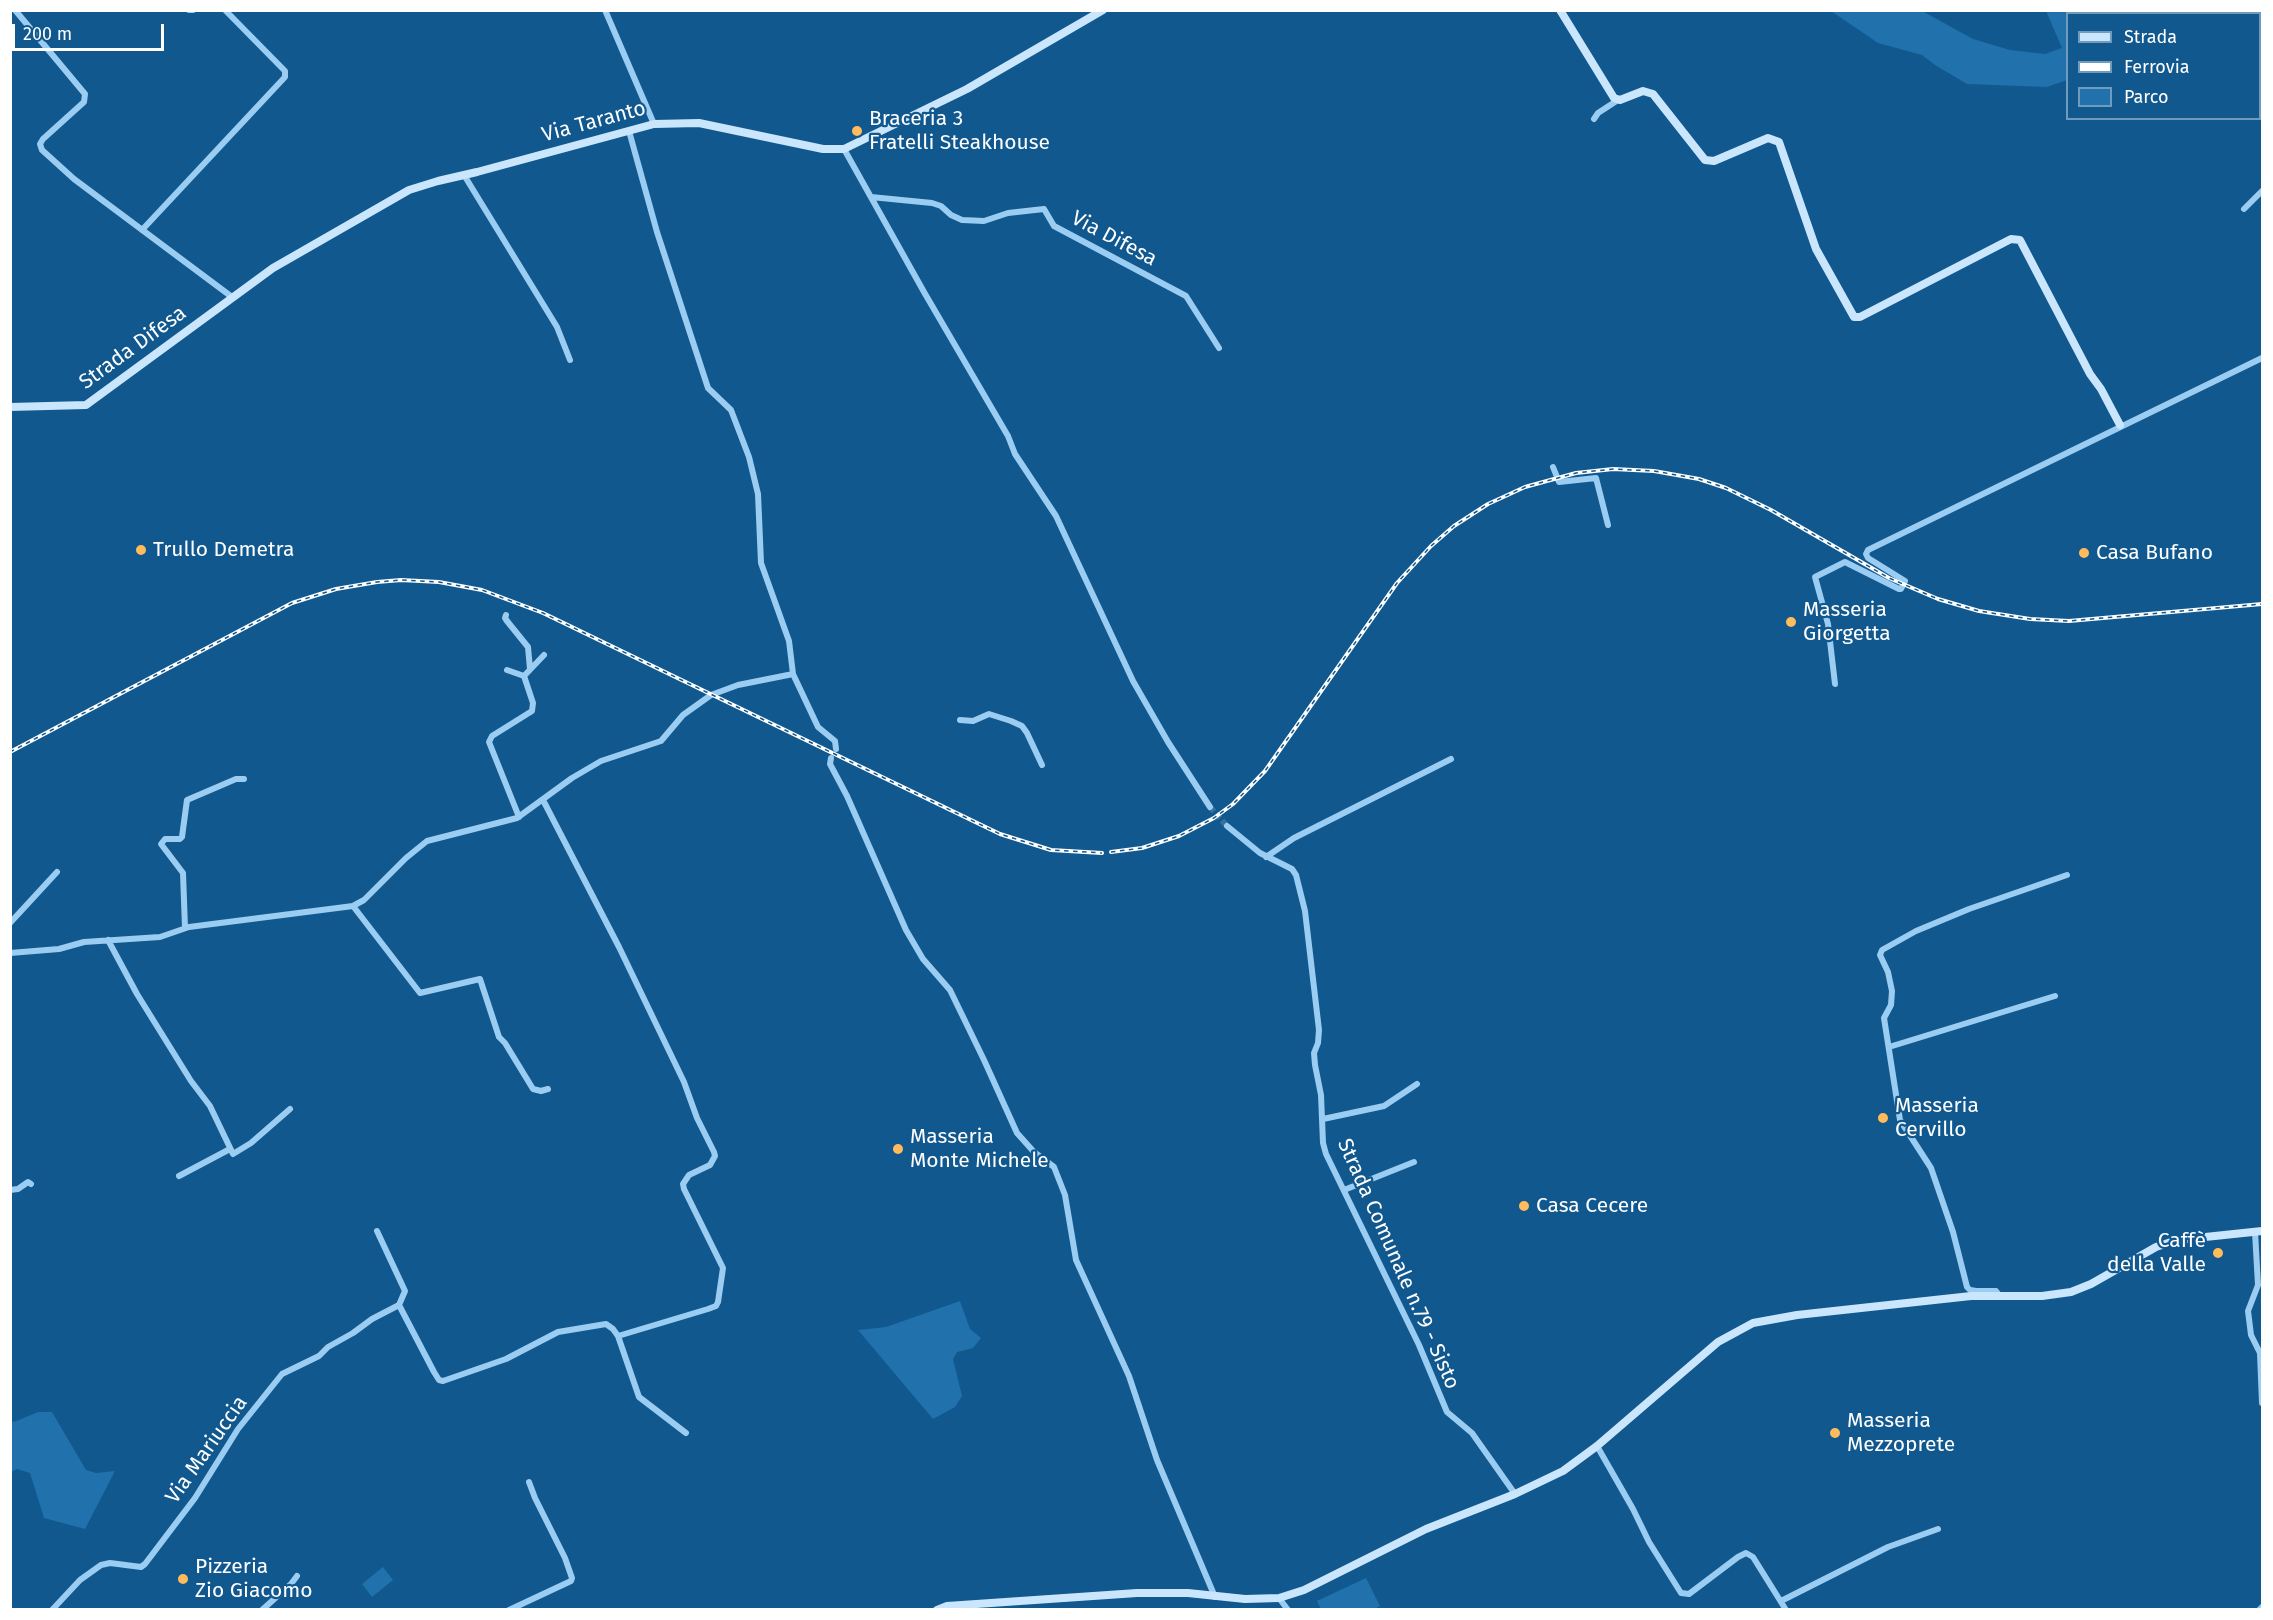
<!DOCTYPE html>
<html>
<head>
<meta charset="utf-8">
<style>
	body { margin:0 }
	#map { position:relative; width:2273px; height:1620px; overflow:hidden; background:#11588f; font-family:"Fira Sans",sans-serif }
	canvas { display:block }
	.frame { position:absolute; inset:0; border:12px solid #fff; pointer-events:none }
	.legend { position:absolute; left:2066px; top:12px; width:195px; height:108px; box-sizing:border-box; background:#11588f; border:2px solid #709bbc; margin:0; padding:8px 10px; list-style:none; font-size:18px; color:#fff }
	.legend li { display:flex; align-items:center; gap:12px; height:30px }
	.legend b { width:30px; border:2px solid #709bbc }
	.scale { position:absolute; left:12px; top:24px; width:152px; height:27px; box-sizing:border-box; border:3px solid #fff; border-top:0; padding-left:8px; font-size:18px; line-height:21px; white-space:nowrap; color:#fff; -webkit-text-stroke:4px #11588f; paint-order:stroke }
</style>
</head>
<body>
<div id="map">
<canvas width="2273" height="1620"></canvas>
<div class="frame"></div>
<ul class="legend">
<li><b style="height:8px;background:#cae6fc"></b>Strada</li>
<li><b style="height:8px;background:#fff"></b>Ferrovia</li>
<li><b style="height:16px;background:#2071ac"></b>Parco</li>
</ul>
<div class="scale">200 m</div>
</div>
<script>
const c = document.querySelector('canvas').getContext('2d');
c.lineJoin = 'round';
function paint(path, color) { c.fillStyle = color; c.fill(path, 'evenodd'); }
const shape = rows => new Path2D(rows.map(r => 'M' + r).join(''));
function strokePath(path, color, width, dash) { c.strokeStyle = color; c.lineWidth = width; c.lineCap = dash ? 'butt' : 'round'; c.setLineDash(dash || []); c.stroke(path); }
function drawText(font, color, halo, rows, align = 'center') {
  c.font = font + ' "Fira Sans",sans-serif'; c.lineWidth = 4.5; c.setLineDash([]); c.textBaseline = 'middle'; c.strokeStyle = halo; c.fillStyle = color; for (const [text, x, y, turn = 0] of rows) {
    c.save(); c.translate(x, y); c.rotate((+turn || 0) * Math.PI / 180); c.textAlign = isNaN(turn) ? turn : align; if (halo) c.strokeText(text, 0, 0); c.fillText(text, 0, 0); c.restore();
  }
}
const green = shape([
	[1916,11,1924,12,1973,39,2010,50,2045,54,2062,48,2046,11,2069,11,2067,80,2047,87,1967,84,1935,65,1922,55,1878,43,1831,11],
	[960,1301,970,1329,981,1338,973,1348,957,1352,953,1359,962,1396,955,1407,933,1419,858,1330,886,1327],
	[38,1412,52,1412,86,1470,96,1473,115,1471,85,1529,44,1518,30,1473,17,1469,11,1472,11,1420,14,1422],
	[383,1567,393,1580,372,1597,362,1584],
	[1366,1578,1380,1606,1373,1610,1321,1609,1317,1601]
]);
const streetTunnel = shape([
	[1210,807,1227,826]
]);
const street = shape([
	[15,10,85,94,84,102,43,139,40,144,42,150,74,179,232,297],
	[189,10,193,10],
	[605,10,654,124],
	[1594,119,1598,113,1618,100],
	[629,131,657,232,708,388,731,410,749,457,758,494,761,563,789,641,793,674,818,727,835,741,836,749],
	[844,149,924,292,1008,436,1015,454,1056,516,1133,681,1168,742,1210,807],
	[464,175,557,327,570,360],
	[871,197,932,203,941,206,951,215,962,220,984,221,1008,213,1044,209,1054,226,1186,296,1219,348],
	[2244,209,2262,191],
	[142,230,285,77,285,71,225,10],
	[1553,467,1559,482,1596,478,1608,525],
	[506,615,505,618,507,621,528,647,530,669],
	[507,670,524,676,544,655],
	[1835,684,1828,624,1815,577,1845,562,1899,589,1901,589,1905,581,1868,558,1866,554,1868,550,2262,358],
	[960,720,973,721,989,714,1011,721,1022,726,1027,733,1042,765],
	[831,758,830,764,847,796,906,930,923,959,950,990,984,1060,1017,1133,1034,1152,1054,1167,1065,1195,1076,1260,1129,1376,1157,1460,1215,1597],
	[519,817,489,742,492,736,532,711,533,703,524,676],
	[1227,826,1260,853,1292,869,1296,875,1305,911,1319,1030,1318,1043,1314,1053,1315,1065,1321,1095,1323,1143,1326,1154,1419,1345,1447,1412,1472,1433,1515,1494],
	[1266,857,1294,838,1451,759],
	[353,906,420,993,480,979,499,1037,505,1043,533,1089,541,1091,548,1089],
	[10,923,57,872],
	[185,928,183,873,161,844,165,839,180,839,182,837,187,800,236,779,244,779],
	[108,940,137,994,191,1081,210,1106,233,1154,251,1143,290,1109],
	[10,953,59,949,84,942,160,937,189,927,353,906,364,900,406,858,427,841,517,818,572,778,601,761,661,741,683,715,711,695,738,685,793,674],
	[1889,1047,2055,996],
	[1323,1119,1384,1106,1417,1084],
	[179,1176,230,1149],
	[10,1190,18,1189,28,1182,31,1184],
	[1344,1190,1414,1162],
	[377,1231,405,1291,399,1305],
	[2255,1232,2258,1285,2248,1311,2251,1335,2260,1353,2262,1403],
	[1999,1295,1996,1291,1976,1291,1970,1290,1967,1287,1953,1232,1931,1168,1900,1120,1884,1018,1891,1005,1892,991,1888,972,1880,955,1882,950,1916,931,1969,909,2067,875],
	[399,1305,434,1372,439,1380,443,1381,506,1359,558,1332,606,1324,613,1329,618,1336,708,1309,716,1306,718,1302,723,1268,684,1189,683,1184,689,1175,710,1165,715,1156,714,1152,697,1118,684,1082,619,947,543,800],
	[618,1336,639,1397,686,1433],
	[1597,1446,1633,1509,1649,1542,1681,1593,1689,1594,1738,1557,1746,1553,1753,1557,1786,1610],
	[1279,1598,1288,1610],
	[1781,1601,1888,1547,1938,1529],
	[52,1610,80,1580,101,1565,110,1563,141,1567,145,1564,195,1498,238,1429,282,1374,319,1356,328,1347,353,1333,372,1319,399,1305],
	[262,1610,291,1584,297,1576],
	[509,1610,571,1581,572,1578,565,1558,535,1498,529,1482],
	[2259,1610,2262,1607]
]);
const secondary = shape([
	[1560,10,1614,98,1620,100,1643,91,1653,94,1705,160,1714,161,1768,138,1779,142,1816,249,1854,317,1860,317,2011,239,2020,240,2090,374,2101,389,2120,425],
	[10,407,86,405,273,268,409,190,438,181,477,172,654,124,699,123,823,149,844,149,967,89,1103,10],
	[937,1610,947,1606,1137,1593,1188,1593,1245,1599,1279,1598,1304,1590,1426,1529,1515,1494,1563,1471,1597,1446,1718,1342,1753,1323,1797,1315,1971,1296,2042,1296,2071,1292,2091,1284,2156,1247,2177,1240,2262,1231]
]);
const rail = shape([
	[10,752,292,603,336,589,377,582,401,580,439,582,482,590,543,613,1000,834,1051,850,1102,853],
	[1111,852,1142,848,1179,836,1214,818,1233,804,1265,771,1397,583,1431,546,1454,526,1488,504,1525,487,1576,473,1613,469,1654,471,1699,479,1726,488,1771,510,1889,578,1938,599,1979,611,2030,619,2069,621,2262,604]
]);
const markers = [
	[857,131,6,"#ffbb5c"],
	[141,550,6,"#ffbb5c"],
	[2084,553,6,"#ffbb5c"],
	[1791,622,6,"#ffbb5c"],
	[1883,1118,6,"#ffbb5c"],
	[898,1149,6,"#ffbb5c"],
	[1524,1206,6,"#ffbb5c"],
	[2218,1253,6,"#ffbb5c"],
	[1835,1433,6,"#ffbb5c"],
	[183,1579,6,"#ffbb5c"]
];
const poiNames = [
	["Braceria 3",869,119],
	["Fratelli Steakhouse",869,143],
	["Trullo Demetra",153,550],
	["Casa Bufano",2096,553],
	["Masseria",1803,610],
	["Giorgetta",1803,634],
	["Masseria",1895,1106],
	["Cervillo",1895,1130],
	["Masseria",910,1137],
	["Monte Michele",910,1161],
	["Casa Cecere",1536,1206],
	["Caffè",2206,1241,"right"],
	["della Valle",2206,1265,"right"],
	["Masseria",1847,1421],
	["Mezzoprete",1847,1445],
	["Pizzeria",195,1567],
	["Zio Giacomo",195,1591]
];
const streetNames = [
	["Via Taranto",594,122,-15],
	["Via Difesa",1114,239,28],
	["Strada Difesa",133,348,-36],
	["Strada Comunale n.79 - Sisto",1398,1264,66],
	["Via Mariuccia",207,1450,-55]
];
paint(green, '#2071ac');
strokePath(streetTunnel, '#3571a0', 6, [6, 3]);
strokePath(street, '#9bcdf2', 6);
strokePath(secondary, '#cae6fc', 8);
strokePath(rail, '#fff', 4);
strokePath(rail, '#11588f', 1.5, [4.5]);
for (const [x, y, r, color] of markers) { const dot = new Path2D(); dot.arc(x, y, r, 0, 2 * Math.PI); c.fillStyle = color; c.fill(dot); strokePath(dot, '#11588f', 2); }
drawText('21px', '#fff', '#11588f', poiNames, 'left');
drawText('21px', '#fff', '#11588f', streetNames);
</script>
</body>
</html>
